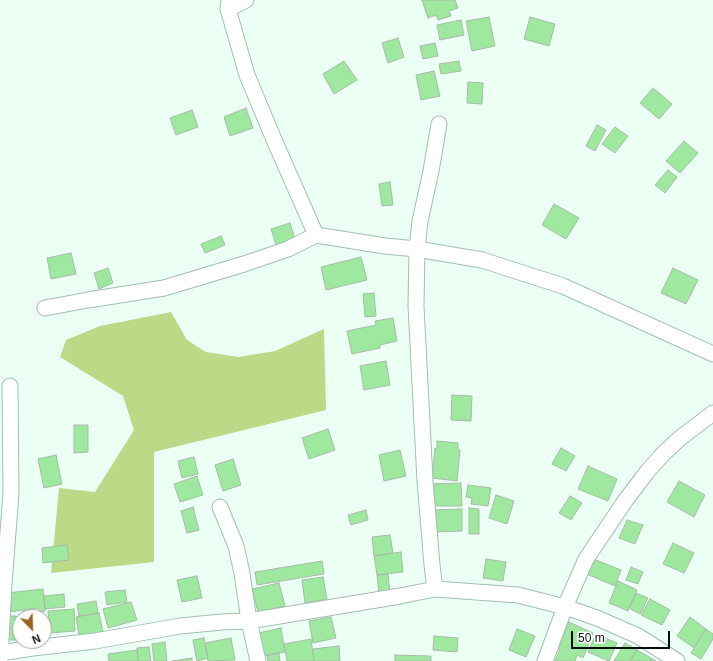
<!DOCTYPE html>
<html>
<head>
<meta charset="utf-8">
<style>
	body { margin:0 }
	#map { position:relative; width:713px; height:661px; overflow:hidden; background:#ecfff5; font-family:Arial,sans-serif }
	canvas { display:block }
	.north { position:absolute; left:12px; top:609px; width:40px; height:40px; box-sizing:border-box; background:#fff; border:1px solid #9b9f9d; border-radius:50%; rotate:157deg; font-size:11px; font-weight:700; line-height:16px; text-align:center; color:#06100b }
	.north::after { content:''; display:block; margin:auto; width:14px; height:18px; background:#9a621e; clip-path:polygon(50% 0,100% 100%,50% 72%,0 100%) }
	.scale { position:absolute; left:571px; top:631px; width:99px; height:18px; box-sizing:border-box; border:2px solid #06100b; border-top:0; padding-left:5px; font-size:12px; line-height:14px; white-space:nowrap; color:#06100b; -webkit-text-stroke:3px #fff; paint-order:stroke }
</style>
</head>
<body>
<div id="map">
<canvas width="713" height="661"></canvas>
<div class="north">N</div>
<div class="scale">50 m</div>
</div>
<script>
const c = document.querySelector('canvas').getContext('2d');
c.lineJoin = 'round';
function paint(path, color) { c.fillStyle = color; c.fill(path, 'evenodd'); }
const shape = rows => new Path2D(rows.map(r => 'M' + r).join(''));
function strokePath(path, color, width, dash) { c.strokeStyle = color; c.lineWidth = width; c.lineCap = dash ? 'butt' : 'round'; c.setLineDash(dash || []); c.stroke(path); }
const green = shape([
	[171,312,187,340,206,352,239,357,275,351,324,329,326,410,154,452,154,562,51,573,59,488,95,492,134,430,123,396,60,357,66,340,100,326]
]);
const building = shape([
	[422,0,455,0,458,8,449,11,451,16,438,20,436,15,428,18,422,0],
	[489,17,495,46,472,51,466,21,489,17],
	[530,17,555,24,549,46,524,39,530,17],
	[461,20,464,35,440,40,437,25,461,20],
	[398,38,404,57,388,63,382,43,398,38],
	[435,43,438,56,423,59,420,46,435,43],
	[344,61,357,80,334,94,323,74,344,61],
	[459,61,461,71,441,74,439,64,459,61],
	[434,71,440,96,421,100,416,75,434,71],
	[468,82,483,83,482,104,467,103,468,82],
	[653,88,672,104,659,119,640,103,653,88],
	[246,108,253,128,230,136,224,117,246,108],
	[192,110,198,127,176,135,170,118,192,110],
	[597,125,606,130,595,151,586,146,597,125],
	[615,127,628,136,615,153,602,144,615,127],
	[684,141,698,153,680,173,666,161,684,141],
	[668,170,677,177,665,193,655,185,668,170],
	[390,182,393,205,382,206,379,184,390,182],
	[554,204,579,218,566,239,542,225,554,204],
	[290,223,296,242,277,248,271,229,290,223],
	[221,236,225,245,205,253,201,244,221,236],
	[71,253,76,274,51,279,47,258,71,253],
	[361,257,367,280,326,290,321,267,361,257],
	[108,268,113,283,99,289,94,273,108,268],
	[673,268,698,280,686,304,661,293,673,268],
	[374,293,376,316,365,317,363,294,374,293],
	[393,318,397,341,380,345,380,348,352,354,347,331,376,325,375,321,393,318],
	[386,361,390,385,364,390,360,366,386,361],
	[452,395,472,396,471,421,451,420,452,395],
	[74,425,88,425,88,452,74,453,74,425],
	[328,429,335,450,309,459,302,438,328,429],
	[437,441,458,443,458,450,460,450,457,481,432,478,435,448,437,449,437,441],
	[561,448,575,456,566,471,552,464,561,448],
	[400,450,406,476,384,481,379,455,400,450],
	[56,455,62,484,44,488,38,459,56,455],
	[194,457,198,474,182,478,178,461,194,457],
	[233,459,241,485,223,491,215,465,233,459],
	[588,466,617,479,608,501,578,489,588,466],
	[197,476,203,495,180,502,174,484,197,476],
	[679,481,705,495,694,517,667,502,679,481],
	[461,483,462,506,429,506,429,484,461,483],
	[468,485,491,488,488,506,471,504,472,498,466,497,468,485],
	[496,495,514,501,507,524,489,518,496,495],
	[570,496,582,503,571,520,559,513,570,496],
	[193,507,199,530,187,533,181,511,193,507],
	[469,508,479,509,479,534,469,534,469,508],
	[462,509,462,531,433,532,432,510,462,509],
	[366,510,368,520,351,525,348,515,366,510],
	[627,520,643,525,635,544,619,538,627,520],
	[390,535,393,553,374,556,372,537,390,535],
	[673,543,694,553,684,573,663,564,673,543],
	[67,545,69,560,43,563,42,548,67,545],
	[401,552,403,572,377,575,374,556,401,552],
	[591,558,621,570,615,586,584,573,591,558],
	[486,559,506,562,503,581,483,578,486,559],
	[322,561,324,574,257,585,255,572,322,561],
	[631,567,643,572,638,584,626,580,631,567],
	[388,574,390,593,379,594,377,575,388,574],
	[197,576,202,598,182,602,177,580,197,576],
	[323,577,327,599,305,603,302,580,323,577],
	[618,581,637,590,628,611,609,603,618,581],
	[279,583,285,606,258,612,252,589,279,583],
	[43,589,45,611,39,612,39,608,9,612,7,593,43,589],
	[125,590,127,602,107,605,105,592,125,590],
	[636,593,648,598,640,614,629,608,636,593],
	[64,594,65,607,45,609,44,596,64,594],
	[650,599,670,610,662,625,641,615,650,599],
	[96,601,98,613,79,616,77,604,96,601],
	[131,602,137,620,108,628,103,609,131,602],
	[74,609,75,631,50,633,48,611,74,609],
	[99,613,103,632,79,636,76,617,99,613],
	[5,616,16,616,16,640,5,640,5,616],
	[331,617,336,638,313,643,309,621,331,617],
	[690,617,706,629,694,648,677,636,690,617],
	[569,622,593,633,583,658,577,655,575,661,555,661,560,649,558,648,569,622],
	[281,628,285,652,263,656,258,633,281,628],
	[517,629,535,636,526,657,509,650,517,629],
	[706,629,713,634,713,639,701,659,691,653,706,629],
	[596,634,617,643,609,661,588,652,596,634],
	[434,636,458,638,457,652,433,650,434,636],
	[204,638,208,658,197,661,193,640,204,638],
	[231,638,235,660,208,661,205,643,231,638],
	[311,639,314,661,287,661,284,644,311,639],
	[165,642,167,661,154,661,152,644,165,642],
	[625,643,637,650,630,661,614,661,625,643],
	[339,646,340,661,314,661,313,649,339,646],
	[149,647,151,661,138,661,137,648,149,647],
	[137,650,138,661,109,661,108,654,137,650],
	[637,650,656,661,630,661,637,650],
	[279,653,280,661,268,661,267,655,279,653],
	[395,655,431,656,431,661,395,661,395,655],
	[192,658,192,661,172,661,192,658]
]);
const minor = shape([
	[229,0,228,9,247,75,275,142,316,235,385,246,417,249,482,260,563,286,713,354],
	[228,9,246,0],
	[45,308,88,300,164,288,244,264,288,249,316,235],
	[220,507,236,546,242,573,249,621,258,661],
	[435,589,432,565,425,481,416,306,417,249,420,221,431,171,439,124],
	[0,653,33,648,95,641,180,626,222,622,249,621,400,596,435,589,518,595,565,607,597,618,638,636,677,661],
	[0,659,4,584,11,493,10,386],
	[545,661,565,607,586,559,625,501,647,472,662,455,679,439,713,413]
]);
paint(green, '#bbda87');
paint(building, '#9ee8a0');
strokePath(building, '#a7bca7', 1);
strokePath(minor, '#a1bfb1', 17);
strokePath(minor, '#fff', 15);
</script>
</body>
</html>
